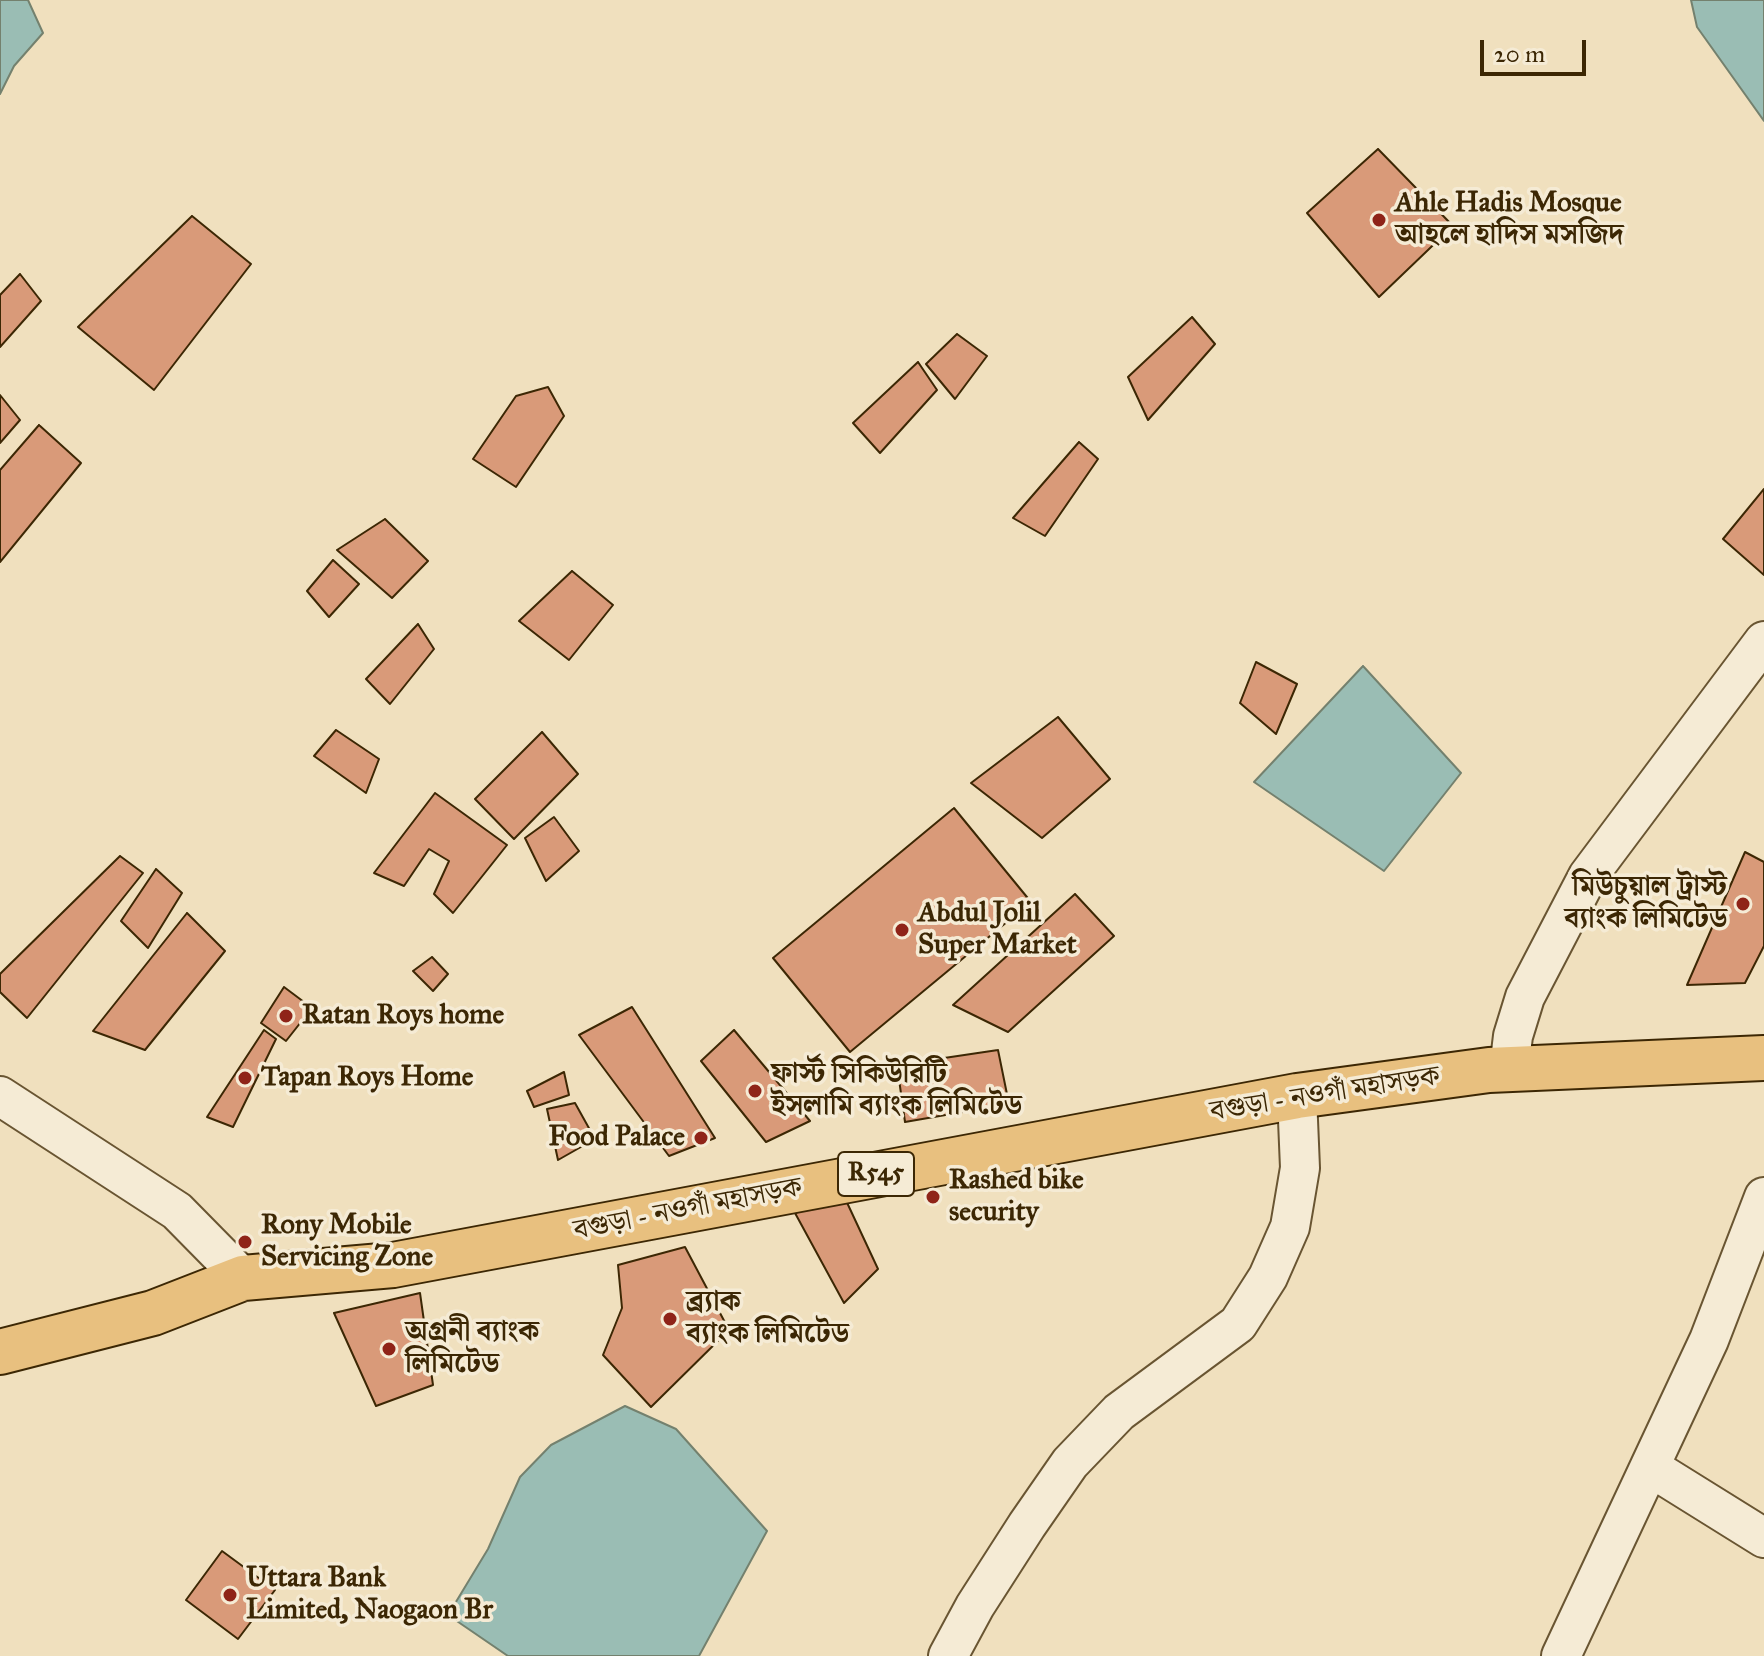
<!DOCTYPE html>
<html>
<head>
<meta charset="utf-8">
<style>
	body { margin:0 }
	#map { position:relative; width:1764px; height:1656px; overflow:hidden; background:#f0e0be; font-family:"IM FELL Great Primer",serif }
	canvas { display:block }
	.scale { position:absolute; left:1480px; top:40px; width:106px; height:36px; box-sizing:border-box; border:4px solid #3c2704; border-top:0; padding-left:10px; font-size:24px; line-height:28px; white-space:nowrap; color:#3c2704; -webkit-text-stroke:6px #f5ebd5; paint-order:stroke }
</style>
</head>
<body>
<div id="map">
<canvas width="1764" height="1656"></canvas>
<div class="scale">20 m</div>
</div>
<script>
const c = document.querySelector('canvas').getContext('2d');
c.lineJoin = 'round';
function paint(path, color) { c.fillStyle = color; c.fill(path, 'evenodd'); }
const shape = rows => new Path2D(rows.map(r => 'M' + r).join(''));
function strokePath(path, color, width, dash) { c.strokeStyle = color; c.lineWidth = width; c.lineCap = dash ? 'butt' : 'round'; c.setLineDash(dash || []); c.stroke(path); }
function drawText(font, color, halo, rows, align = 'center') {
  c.font = font + ' "IM FELL Great Primer","Noto Serif Bengali",serif'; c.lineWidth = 7; c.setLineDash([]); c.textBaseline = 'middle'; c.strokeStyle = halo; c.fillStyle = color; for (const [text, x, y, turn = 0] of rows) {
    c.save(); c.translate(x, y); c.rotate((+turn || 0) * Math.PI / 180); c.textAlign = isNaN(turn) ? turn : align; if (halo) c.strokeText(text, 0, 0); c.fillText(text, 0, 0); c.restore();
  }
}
const water = shape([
	[0,0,28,0,43,33,14,66,0,94,0,0],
	[1691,0,1764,0,1764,121,1697,27,1691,0],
	[1363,666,1461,773,1384,871,1254,782,1363,666],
	[625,1406,676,1429,767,1531,699,1656,508,1656,448,1615,488,1549,520,1477,551,1445,625,1406]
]);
const building = shape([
	[1378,149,1453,226,1379,297,1307,213,1378,149],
	[192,216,251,264,154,390,78,327,192,216],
	[20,274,41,301,0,347,0,295,20,274],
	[1192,317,1215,344,1148,420,1128,377,1192,317],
	[957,334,987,356,955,399,926,364,957,334],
	[918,362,937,390,880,453,853,423,918,362],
	[548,387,564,416,516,487,473,459,516,396,548,387],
	[0,395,20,420,0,443,0,395],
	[39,425,81,463,0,562,0,470,39,425],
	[1079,442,1098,459,1045,536,1013,518,1079,442],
	[1764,489,1764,575,1723,539,1764,489],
	[385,519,428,561,392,598,337,550,385,519],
	[333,560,359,584,329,617,307,591,333,560],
	[572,571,613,605,569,660,519,621,572,571],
	[418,624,434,649,390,704,366,679,418,624],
	[1256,662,1297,684,1276,734,1240,703,1256,662],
	[1058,717,1110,779,1042,838,971,783,1058,717],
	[336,730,379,759,366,793,314,756,336,730],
	[542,732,578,774,514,839,475,799,542,732],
	[435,793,507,845,453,913,434,894,449,861,429,849,404,886,374,873,435,793],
	[954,808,1031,902,850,1052,773,958,954,808],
	[554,817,579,851,546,881,525,838,554,817],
	[1745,852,1764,862,1764,946,1745,983,1687,985,1745,852],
	[120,856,143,873,27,1018,0,992,0,974,120,856],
	[156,869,182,893,148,948,121,921,156,869],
	[1075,894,1114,936,1008,1032,953,1005,1075,894],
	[187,913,225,951,145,1050,93,1031,187,913],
	[432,957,448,974,433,991,413,971,432,957],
	[284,987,312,1008,286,1041,261,1023,284,987],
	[632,1007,715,1138,669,1156,579,1035,632,1007],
	[264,1030,276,1039,233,1127,207,1117,264,1030],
	[734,1030,810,1121,766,1142,701,1061,734,1030],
	[998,1050,1009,1104,905,1122,897,1065,998,1050],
	[564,1072,569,1095,534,1107,527,1091,564,1072],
	[575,1103,595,1139,558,1160,547,1109,575,1103],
	[843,1194,878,1269,844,1303,795,1213,843,1194],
	[685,1247,729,1330,651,1407,603,1355,622,1308,618,1265,685,1247],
	[420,1293,433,1385,376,1406,334,1313,420,1293],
	[222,1551,275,1590,238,1639,186,1600,222,1551]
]);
const minor = shape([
	[1509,1069,1513,1036,1525,997,1588,876,1764,641],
	[0,1096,177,1211,243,1278],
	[1650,1467,1764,1538],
	[948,1656,975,1606,1027,1525,1070,1463,1119,1412,1238,1324,1268,1277,1290,1227,1300,1168,1297,1096],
	[1561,1656,1709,1340,1764,1197]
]);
const major = shape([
	[0,1352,153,1313,243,1278,393,1265,1297,1096,1489,1070,1764,1058]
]);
const markers = [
	[1379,220,8,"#8f2418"],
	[1743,904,8,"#8f2418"],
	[902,930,8,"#8f2418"],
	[286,1016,8,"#8f2418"],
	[245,1078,8,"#8f2418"],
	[755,1091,8,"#8f2418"],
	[701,1138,8,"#8f2418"],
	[933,1197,8,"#8f2418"],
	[245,1242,8,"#8f2418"],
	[670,1319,8,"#8f2418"],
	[389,1349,8,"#8f2418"],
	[230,1595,8,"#8f2418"]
];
const shields = [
	[876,1174,76]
];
const shieldNames = [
	["R545",876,1174]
];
const poiNames = [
	["Ahle Hadis Mosque",1395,204],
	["আহলে হাদিস মসজিদ",1395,236],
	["মিউচুয়াল ট্রাস্ট",1727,888,"right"],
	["ব্যাংক লিমিটেড",1727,920,"right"],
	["Abdul Jolil",918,914],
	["Super Market",918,946],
	["Ratan Roys home",302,1016],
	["ফার্স্ট সিকিউরিটি",771,1075],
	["ইসলামি ব্যাংক লিমিটেড",771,1107],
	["Tapan Roys Home",261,1078],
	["Food Palace",685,1138,"right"],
	["Rashed bike",949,1181],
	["security",949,1213],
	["Rony Mobile",261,1226],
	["Servicing Zone",261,1258],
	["ব্র্যাক",686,1303],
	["ব্যাংক লিমিটেড",686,1335],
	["অগ্রনী ব্যাংক",405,1333],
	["লিমিটেড",405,1365],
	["Uttara Bank",246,1579],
	["Limited, Naogaon Br",246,1611]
];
const streetNames = [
	["বগুড়া - নওগাঁ মহাসড়ক",1325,1095,-9],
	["বগুড়া - নওগাঁ মহাসড়ক",688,1210,-11]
];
paint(water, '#9abdb4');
strokePath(water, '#74816e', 2);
paint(building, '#d99a79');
strokePath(building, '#3c2704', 2);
strokePath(minor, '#695532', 42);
strokePath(major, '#3c2704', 48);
strokePath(minor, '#f5ebd5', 38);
strokePath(major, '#e8c07f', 44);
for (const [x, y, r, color] of markers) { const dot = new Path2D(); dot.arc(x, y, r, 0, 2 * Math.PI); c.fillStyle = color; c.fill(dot); strokePath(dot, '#f5ebd5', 3); }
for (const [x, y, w] of shields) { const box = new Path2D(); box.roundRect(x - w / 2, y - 22, w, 44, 6); c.fillStyle = '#f5ebd5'; c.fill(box); strokePath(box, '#3c2704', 2); }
drawText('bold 26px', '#3c2704', null, shieldNames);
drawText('bold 28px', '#3c2704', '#f5ebd5', poiNames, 'left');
drawText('28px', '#3c2704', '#f5ebd5', streetNames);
</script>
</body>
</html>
